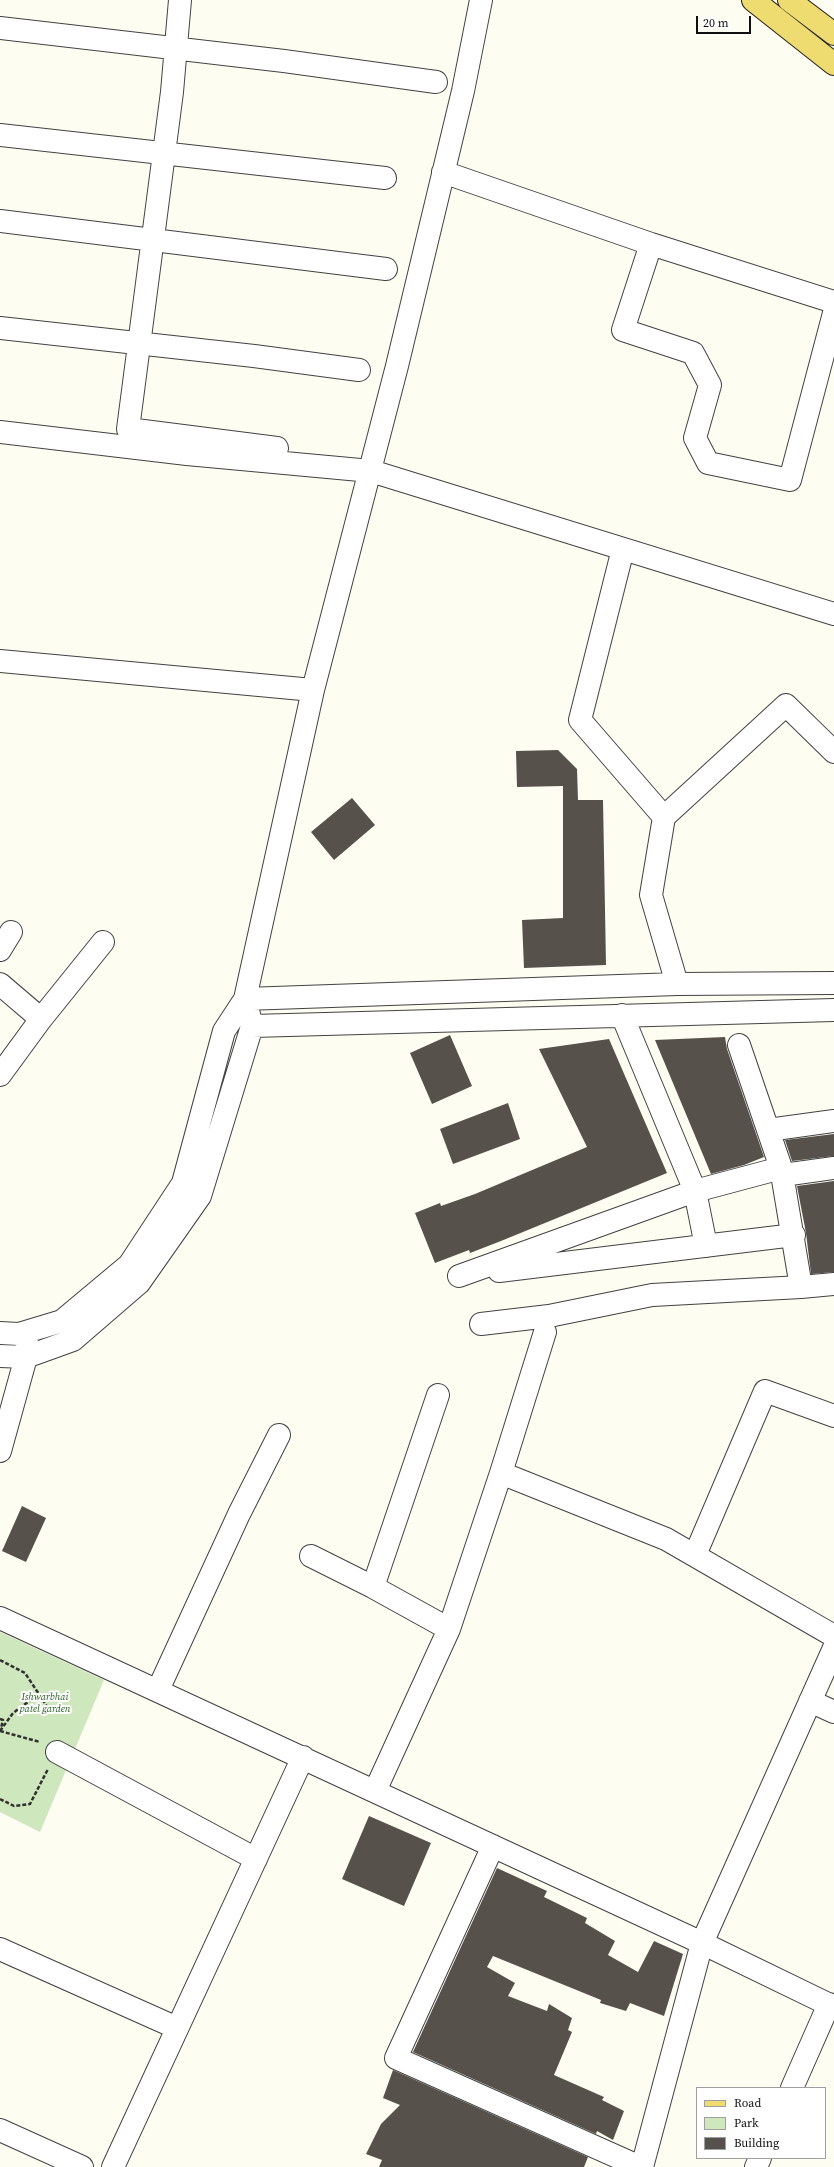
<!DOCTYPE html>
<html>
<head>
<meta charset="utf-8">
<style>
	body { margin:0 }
	#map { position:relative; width:834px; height:2167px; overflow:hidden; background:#fefdf1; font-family:"Source Serif 4",serif }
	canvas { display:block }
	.legend { position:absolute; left:696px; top:2087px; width:130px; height:72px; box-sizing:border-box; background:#fff; border:1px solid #9f9f9f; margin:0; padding:5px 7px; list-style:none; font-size:12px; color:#0f0f0f }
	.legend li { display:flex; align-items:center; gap:8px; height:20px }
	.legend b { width:20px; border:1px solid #9f9f9f }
	.scale { position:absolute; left:696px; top:16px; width:55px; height:18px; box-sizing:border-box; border:2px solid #0f0f0f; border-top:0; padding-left:5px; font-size:12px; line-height:14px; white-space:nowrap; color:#0f0f0f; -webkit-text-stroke:3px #fff; paint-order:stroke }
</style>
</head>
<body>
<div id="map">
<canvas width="834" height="2167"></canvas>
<ul class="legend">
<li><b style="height:5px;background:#efdc70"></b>Road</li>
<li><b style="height:11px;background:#cfe7bd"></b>Park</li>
<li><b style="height:11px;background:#57514c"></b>Building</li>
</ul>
<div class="scale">20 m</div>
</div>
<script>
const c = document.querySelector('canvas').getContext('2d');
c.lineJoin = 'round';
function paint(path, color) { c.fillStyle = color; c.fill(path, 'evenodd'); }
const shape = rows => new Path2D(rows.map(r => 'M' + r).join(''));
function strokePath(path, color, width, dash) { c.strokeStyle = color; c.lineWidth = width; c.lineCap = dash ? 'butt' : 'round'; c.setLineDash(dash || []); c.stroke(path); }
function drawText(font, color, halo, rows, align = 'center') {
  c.font = font + ' "Source Serif 4",serif'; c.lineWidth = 4; c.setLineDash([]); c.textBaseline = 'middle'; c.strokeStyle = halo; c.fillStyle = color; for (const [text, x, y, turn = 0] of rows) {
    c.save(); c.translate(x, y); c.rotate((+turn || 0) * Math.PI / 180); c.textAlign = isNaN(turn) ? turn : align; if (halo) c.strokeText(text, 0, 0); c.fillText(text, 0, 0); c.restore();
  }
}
const green = shape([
	[0,1632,104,1680,40,1832,0,1812]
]);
const building = shape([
	[558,750,577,769,578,800,603,800,606,965,524,968,522,920,563,918,563,786,517,787,516,751],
	[352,798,375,825,334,860,311,832],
	[450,1035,472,1086,432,1104,410,1053],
	[725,1037,727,1049,764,1157,744,1165,711,1174,655,1040],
	[609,1039,667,1173,501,1241,470,1253,469,1250,435,1263,415,1213,440,1203,441,1206,475,1194,587,1147,539,1049],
	[508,1103,520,1139,453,1164,440,1129],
	[834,1134,834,1156,792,1161,785,1140],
	[834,1181,834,1272,811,1274,806,1233,797,1186],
	[22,1506,46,1518,26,1562,2,1551],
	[369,1816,431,1843,404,1906,342,1879],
	[497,1868,547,1891,544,1897,587,1918,585,1923,615,1941,608,1955,638,1972,654,1941,683,1954,664,2016,630,2003,626,2011,600,2003,601,2000,493,1956,487,1967,515,1983,508,1996,547,2011,549,2004,572,2018,568,2030,572,2032,554,2075,604,2097,602,2100,624,2111,613,2140,597,2131,596,2134,413,2052],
	[393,2070,588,2157,584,2167,379,2167,382,2160,366,2154,381,2124,400,2105,383,2098]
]);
const path = shape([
	[0,1660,25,1673,52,1714],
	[0,1719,3,1720,1,1728],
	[0,1731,40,1742],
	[0,1731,13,1713,39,1694],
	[0,1799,14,1806,30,1804,48,1769]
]);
const minor = shape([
	[180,0,172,92,128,429,277,448],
	[0,28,284,61,436,82],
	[0,135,385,178],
	[443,172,651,244,834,302],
	[0,221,386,269],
	[651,244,623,330,693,353,710,385,695,438,708,463,790,480,834,313],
	[0,328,254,356,359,370],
	[0,432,187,454,371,471,834,614],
	[623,549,580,720,664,817,651,895,677,984],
	[0,661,313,690],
	[664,817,786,705,834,752],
	[0,950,11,932],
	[0,984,41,1019,0,1075],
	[41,1019,103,942],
	[252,1026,834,1010],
	[739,1045,781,1168],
	[768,1130,834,1121],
	[783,1175,834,1168],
	[499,1271,794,1235],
	[459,1276,695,1191,622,1015],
	[801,1287,834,1284],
	[481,1324,549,1316,652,1295,801,1287,781,1168,695,1191,706,1246],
	[0,1333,19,1334,62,1321,129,1265,183,1183,224,1031,245,999,677,984,834,983],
	[0,1356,26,1357,73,1340,139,1283,200,1196,252,1026,245,999,313,690,397,366,463,91,481,0],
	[0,1451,26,1357,27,1342],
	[501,1473,545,1332],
	[695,1555,765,1391,834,1416],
	[311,1556,373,1587,449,1629],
	[373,1587,438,1395],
	[0,1618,702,1943,834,2007],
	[158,1690,239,1514,279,1435],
	[810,1701,834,1712],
	[57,1752,256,1859],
	[375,1791,449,1629,501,1473,666,1539,834,1636],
	[493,1846,396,2058,640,2167],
	[0,1949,177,2028],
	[792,2088,829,2004],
	[0,2130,82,2167],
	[113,2167,303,1757],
	[642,2167,702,1943,834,1648],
	[756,2167,760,2158]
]);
const major = shape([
	[753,0,834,64],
	[789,0,834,34]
]);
const parkNames = [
	["Ishwarbhai",45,1697],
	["patel garden",45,1709]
];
paint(green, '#cfe7bd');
paint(building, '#57514c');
strokePath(minor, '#424242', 24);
strokePath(major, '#202020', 24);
strokePath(path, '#313131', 2.5, [4, 2]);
strokePath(minor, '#fff', 22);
strokePath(major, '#efdc70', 22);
drawText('italic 10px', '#2a6223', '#fff', parkNames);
</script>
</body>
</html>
